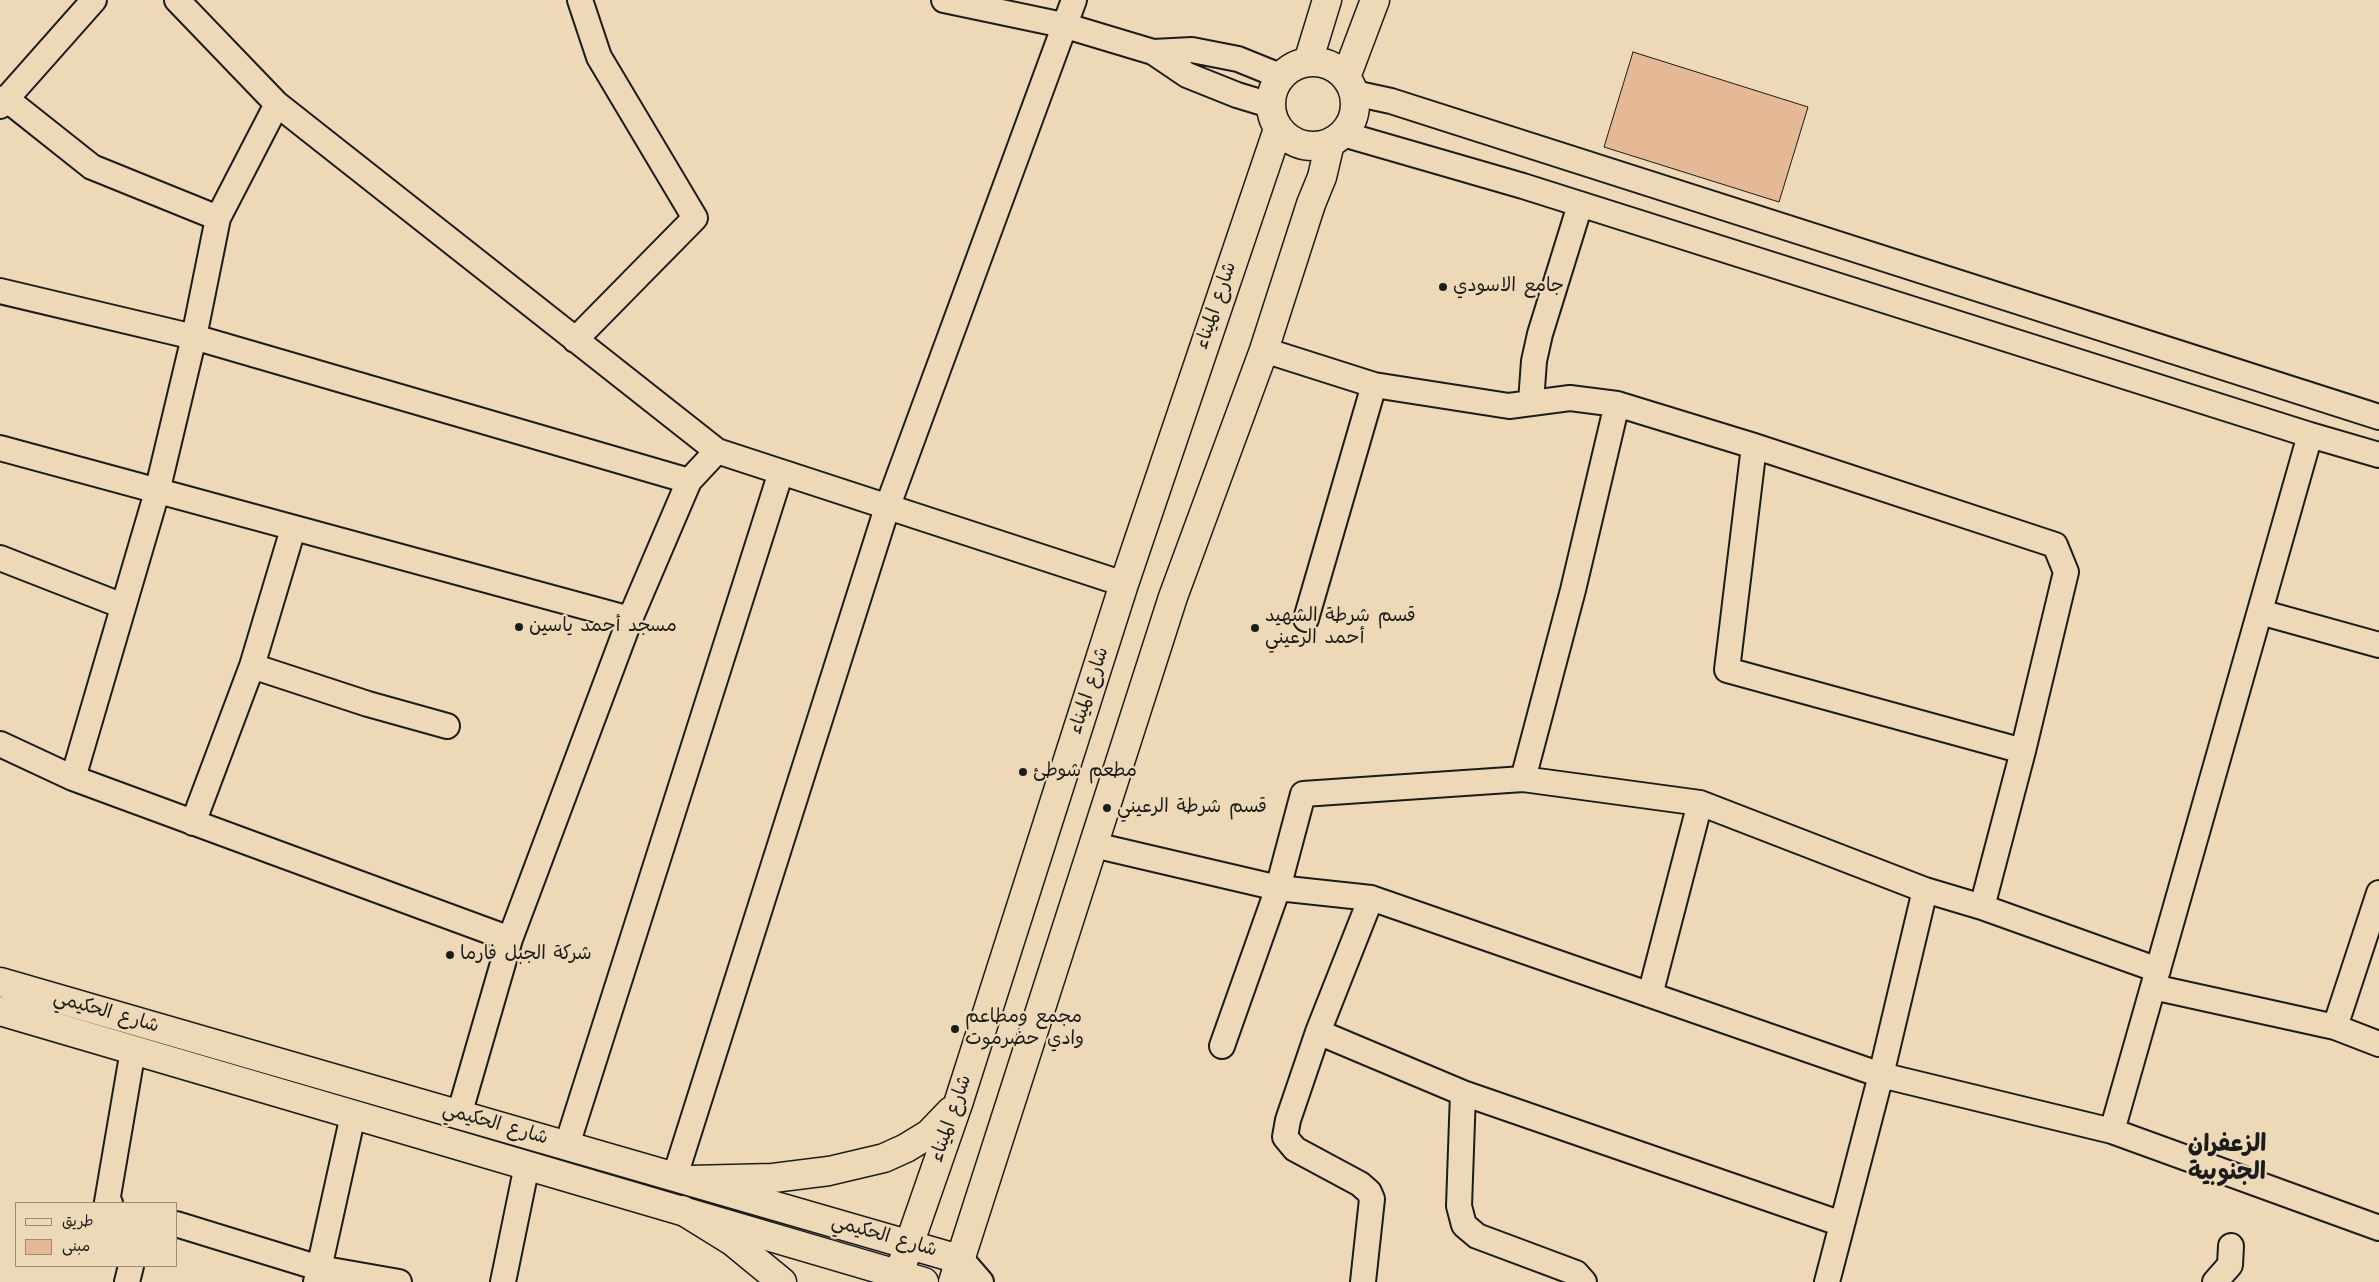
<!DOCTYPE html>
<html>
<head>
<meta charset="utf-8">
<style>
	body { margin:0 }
	#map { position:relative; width:2379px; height:1282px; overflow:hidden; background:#edd9b7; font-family:"Architects Daughter","Playpen Sans Arabic",sans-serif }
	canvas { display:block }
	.legend { position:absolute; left:15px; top:1202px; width:162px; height:65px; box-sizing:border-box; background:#edd9b7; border:1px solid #998d79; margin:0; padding:6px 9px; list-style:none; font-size:15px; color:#1c1c1c }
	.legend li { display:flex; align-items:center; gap:10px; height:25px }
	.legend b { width:25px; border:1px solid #998d79 }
</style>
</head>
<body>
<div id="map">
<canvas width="2379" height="1282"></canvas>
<ul class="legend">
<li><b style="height:6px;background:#edd9b7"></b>طريق</li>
<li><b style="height:14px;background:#e5b896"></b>مبنى</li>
</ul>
</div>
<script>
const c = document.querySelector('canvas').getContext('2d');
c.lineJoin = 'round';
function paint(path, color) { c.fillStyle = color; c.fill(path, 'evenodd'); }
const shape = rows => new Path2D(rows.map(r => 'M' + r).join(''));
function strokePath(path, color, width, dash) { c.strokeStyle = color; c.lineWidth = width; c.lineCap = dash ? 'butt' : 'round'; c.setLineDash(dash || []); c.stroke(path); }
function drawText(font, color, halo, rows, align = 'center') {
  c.font = font + ' "Architects Daughter","Playpen Sans Arabic",sans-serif'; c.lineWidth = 4.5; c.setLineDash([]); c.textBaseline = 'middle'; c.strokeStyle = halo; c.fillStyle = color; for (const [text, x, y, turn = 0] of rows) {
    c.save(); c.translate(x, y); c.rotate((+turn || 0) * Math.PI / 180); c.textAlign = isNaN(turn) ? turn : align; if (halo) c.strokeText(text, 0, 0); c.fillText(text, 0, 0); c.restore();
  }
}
const building = shape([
	[1633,52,1808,107,1779,202,1604,147,1633,52]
]);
const minor = shape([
	[177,0,277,104,717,451,1124,584],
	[944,0,1063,25,1153,52,1187,75,1237,95,1270,105],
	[1153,52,1192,50,1238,59,1280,76],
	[1354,93,1391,101,2379,417],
	[5,98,92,167,218,218],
	[0,106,94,0],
	[1343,134,1523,186,2310,435,2379,455],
	[0,291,194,337,689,481],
	[575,340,695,218,599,57,580,0],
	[1264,350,1374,385,1306,619],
	[1374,385,1509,406,1570,398,1617,404,1754,446,2055,545,2066,572,2023,751,1982,907],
	[1531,402,1534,361,1540,334,1580,205],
	[1754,446,1727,670,2023,751],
	[0,448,630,619],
	[0,558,123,606],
	[2260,612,2379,645],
	[252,666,368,704,447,726],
	[0,744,73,778,510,939,459,1115],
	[73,778,157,492,194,337,218,218,277,104],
	[1523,779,1573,590,1617,404],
	[193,823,252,666,293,529],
	[1094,845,1278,888,1371,898,1881,1075,2112,1131,2379,1228],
	[510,939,630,619,689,481,717,451],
	[2153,987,2335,1027,2379,1044],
	[1650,995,1700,803],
	[2335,1027,2379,893],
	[1318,1032,1463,1093,1842,1224],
	[1222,1046,1278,888,1303,794,1523,779,1700,803,1925,890,1982,907,2158,970],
	[1463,1093,1459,1206,1464,1225,1477,1236,1576,1273,1584,1282],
	[2112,1131,2310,435],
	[567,1145,781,472],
	[675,1176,887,508,1074,0],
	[110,1203,107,1202,133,1050],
	[176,1224,319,1268,399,1282],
	[962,1260,981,1282],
	[127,1282,131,1266],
	[316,1282,353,1115],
	[503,1282,527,1165],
	[1363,1282,1372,1199,1369,1192,1360,1184,1295,1149,1285,1137,1288,1120,1318,1032,1371,898],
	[1827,1282,1881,1075,1925,890],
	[2215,1282,2230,1265,2231,1246]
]);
const tertiary = shape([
	[0,982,962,1260],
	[0,1011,924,1282]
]);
const primary = shape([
	[682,1210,732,1241,782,1282]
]);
const trunk = shape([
	'1271 104a42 42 0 1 1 84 0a42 42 0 1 1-84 0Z',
	[1308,62,1327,0],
	[1346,77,1375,0],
	[690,1180,773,1178,829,1171,884,1158,906,1148,929,1134,951,1111],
	[896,1282,958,1104,1124,584,1278,129],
	[953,1282,1173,597,1264,350,1311,204,1322,177,1330,143]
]);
const markers = [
	[1443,287,5,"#1c1c1c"],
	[519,627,5,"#1c1c1c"],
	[1255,628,5,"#1c1c1c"],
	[1023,772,5,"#1c1c1c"],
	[1107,808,5,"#1c1c1c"],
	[450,955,5,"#1c1c1c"],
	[955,1029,5,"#1c1c1c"]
];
const poiNames = [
	["جامع الاسودي",1453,287],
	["قسم شرطة الشهيد",1265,617],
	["أحمد الرعيني",1265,639],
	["مسجد أحمد ياسين",529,627],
	["مطعم شوطئ",1033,772],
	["قسم شرطة الرعيني",1117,808],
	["شركة الجبل فارما",460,955],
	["مجمع ومطاعم",965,1018],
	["وادي حضرموت",965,1040]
];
const streetNames = [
	["شارع الميناء",1217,306,-71],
	["شارع الميناء",1090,691,-72],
	["شارع الحكيمي",106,1013,16],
	["شارع الميناء",952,1119,-71],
	["شارع الحكيمي",495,1125,16],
	["شارع الحكيمي",884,1237,16]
];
const districtNames = [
	["الزعفران",2227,1146],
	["الجنوبية",2227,1174]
];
paint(building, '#e5b896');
strokePath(building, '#1c1c1c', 1);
strokePath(minor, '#1c1c1c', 28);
strokePath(tertiary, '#1c1c1c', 31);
strokePath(primary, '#1c1c1c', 31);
strokePath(trunk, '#1c1c1c', 31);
strokePath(minor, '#edd9b7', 24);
strokePath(tertiary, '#edd9b7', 28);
strokePath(primary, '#edd9b7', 28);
strokePath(trunk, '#edd9b7', 28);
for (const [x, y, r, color] of markers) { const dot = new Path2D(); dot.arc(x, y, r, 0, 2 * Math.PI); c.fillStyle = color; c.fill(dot); strokePath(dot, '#edd9b7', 2); }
drawText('19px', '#1c1c1c', '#edd9b7', poiNames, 'left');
drawText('19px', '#1c1c1c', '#edd9b7', streetNames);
drawText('bold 24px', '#1c1c1c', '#edd9b7', districtNames);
</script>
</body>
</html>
